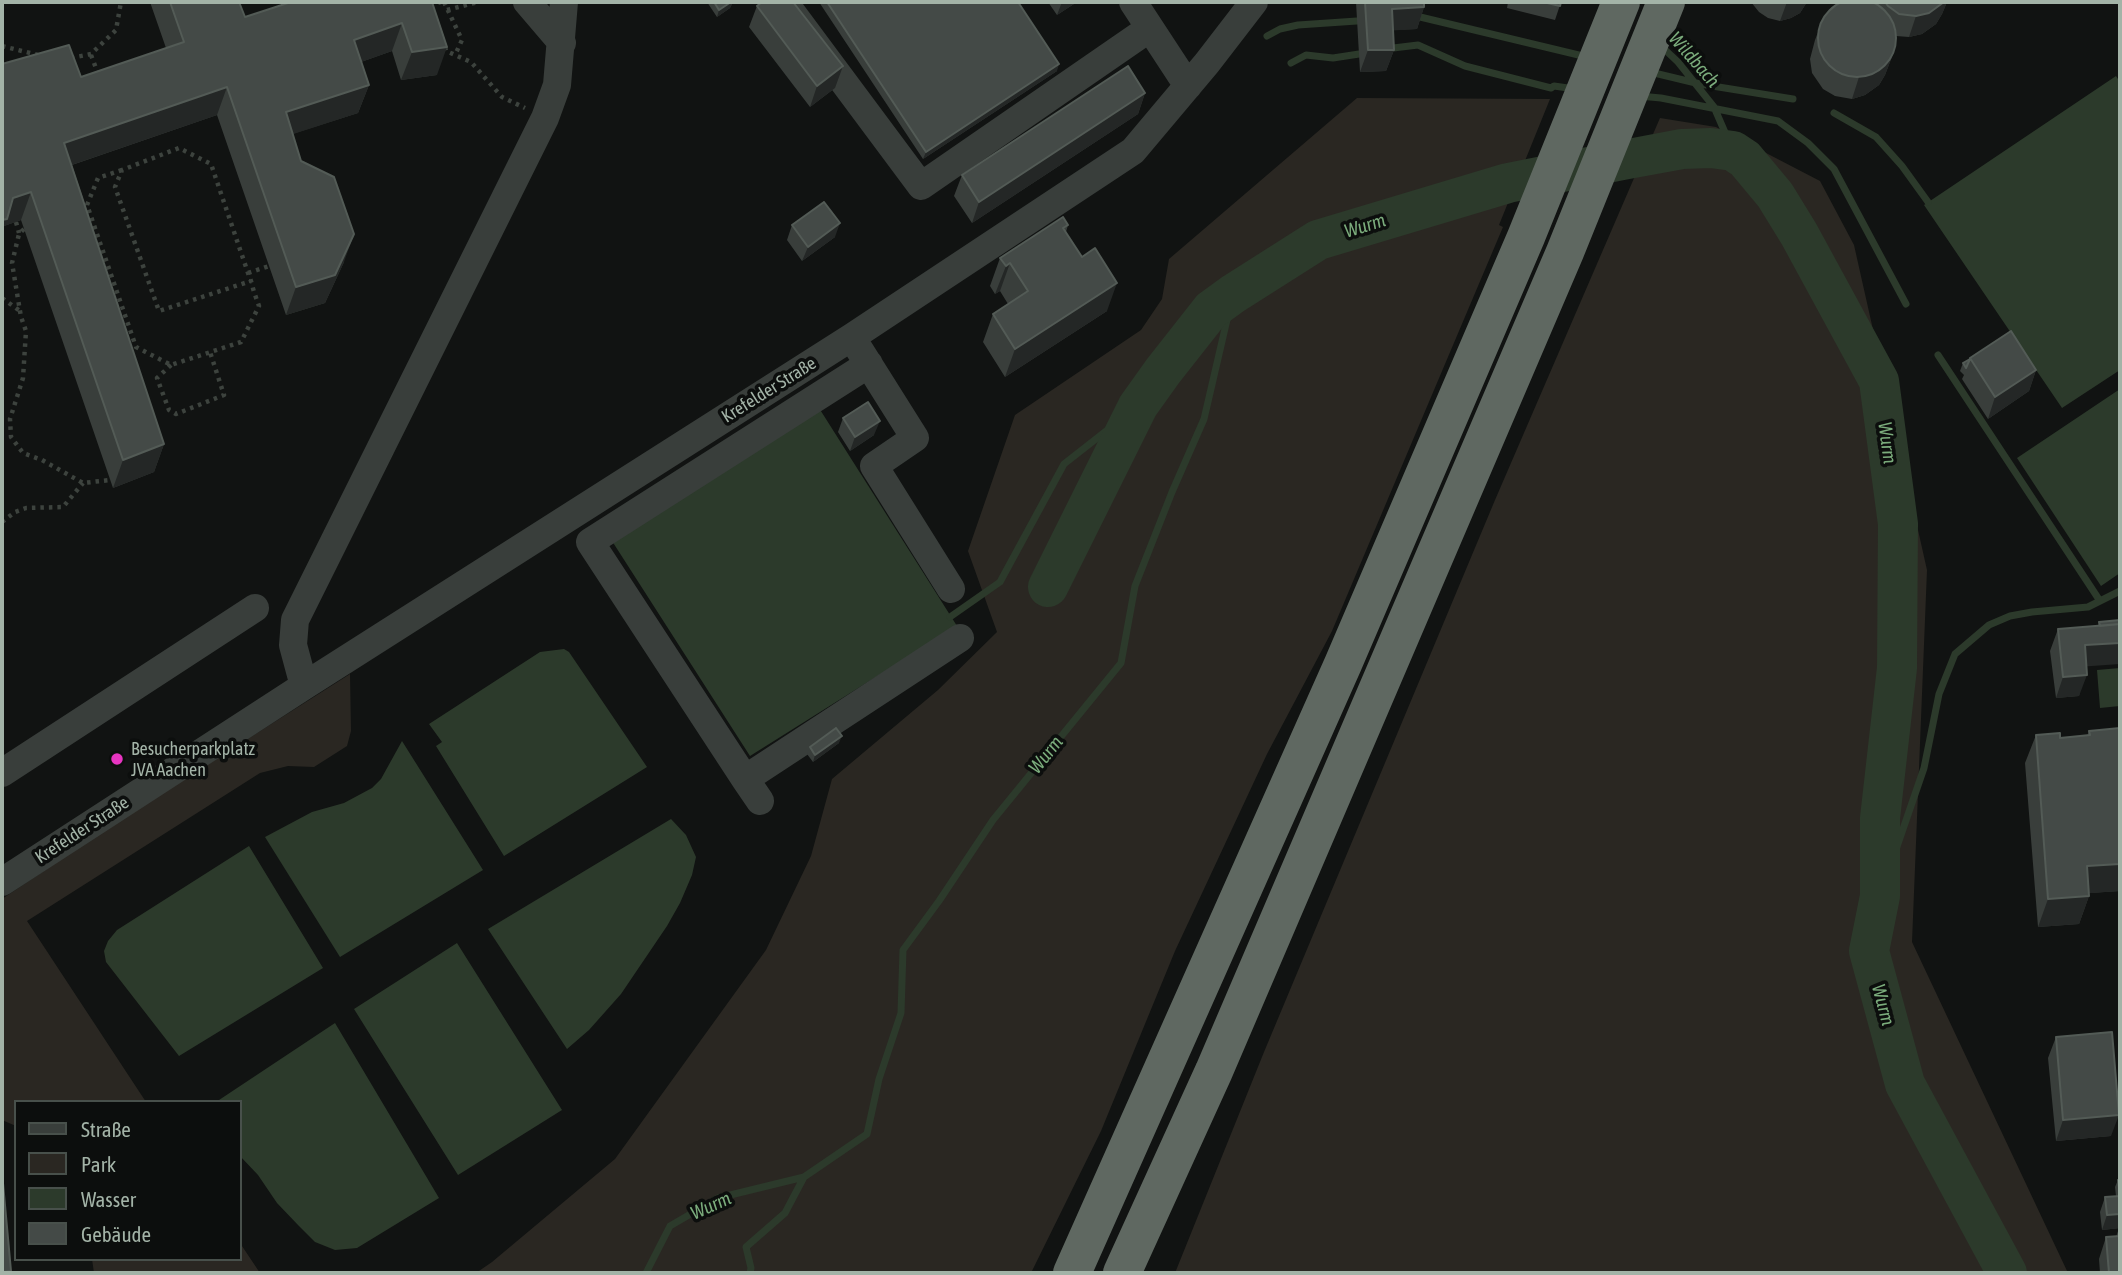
<!DOCTYPE html>
<html>
<head>
<meta charset="utf-8">
<style>
	body { margin:0 }
	#map { position:relative; width:2122px; height:1275px; overflow:hidden; background:#111312; font-family:"Asap Condensed",sans-serif }
	canvas { display:block }
	.frame { position:absolute; inset:0; border:4px solid #a3b3a7; pointer-events:none }
	.legend { position:absolute; left:14px; top:1100px; width:228px; height:161px; box-sizing:border-box; background:#0c0e0d; border:2px solid #48504b; margin:0; padding:9px 12px; list-style:none; font-size:21px; color:#a3b3a7 }
	.legend li { display:flex; align-items:center; gap:14px; height:35px }
	.legend b { width:35px; border:2px solid #48504b }
</style>
</head>
<body>
<div id="map">
<canvas width="2122" height="1275"></canvas>
<div class="frame"></div>
<ul class="legend">
<li><b style="height:9px;background:#393e3b"></b>Straße</li>
<li><b style="height:19px;background:#2a2722"></b>Park</li>
<li><b style="height:19px;background:#2c3a2b"></b>Wasser</li>
<li><b style="height:19px;background:#444a47"></b>Gebäude</li>
</ul>
</div>
<script>
const c = document.querySelector('canvas').getContext('2d');
c.lineJoin = 'round';
function paint(path, color) { c.fillStyle = color; c.fill(path, 'evenodd'); }
const shape = rows => new Path2D(rows.map(r => 'M' + r).join(''));
function strokePath(path, color, width, dash) { c.strokeStyle = color; c.lineWidth = width; c.lineCap = dash ? 'butt' : 'round'; c.setLineDash(dash || []); c.stroke(path); }
function drawText(font, color, halo, rows, align = 'center') {
  c.font = font + ' "Asap Condensed",sans-serif'; c.lineWidth = 7; c.setLineDash([]); c.textBaseline = 'middle'; c.strokeStyle = halo; c.fillStyle = color; for (const [text, x, y, turn = 0] of rows) {
    c.save(); c.translate(x, y); c.rotate((+turn || 0) * Math.PI / 180); c.textAlign = isNaN(turn) ? turn : align; if (halo) c.strokeText(text, 0, 0); c.fillText(text, 0, 0); c.restore();
  }
}
const green = shape([
	[1357,98,1550,99,1499,225,1503,227,1332,631,1267,754,1175,951,1101,1131,1031,1273,476,1273,492,1262,615,1159,766,950,811,856,832,779,938,690,997,632,968,551,1015,415,1141,330,1162,299,1169,259],
	[1660,118,1716,127,1820,181,1854,245,1927,570,1912,942,2068,1273,1175,1273,1264,1052,1495,500],
	[350,674,351,731,347,746,314,767,288,766,260,773,27,921,146,1102,16,1102,16,1126,2,1120,2,899,120,820],
	[240,1243,260,1273,94,1273,92,1259,240,1259]
]);
const water = shape([
	[2116,76,2120,82,2120,370,2062,408,1924,205],
	[2120,389,2120,573,2101,586,2017,458],
	[819,408,957,626,750,756,612,541],
	[564,649,569,652,647,767,504,856,436,746,442,742,429,724,540,652],
	[2120,668,2120,706,2100,708,2097,670],
	[402,741,483,870,340,957,265,837,312,812,344,803,372,788,381,779],
	[671,819,686,835,696,857,692,875,680,903,667,926,621,994,589,1030,567,1049,488,929],
	[249,846,323,968,179,1056,106,962,104,951,108,941,117,930],
	[457,943,562,1110,458,1175,354,1009],
	[335,1023,439,1198,357,1248,335,1250,315,1242,298,1225,277,1203,258,1175,240,1156,240,1102,216,1102]
]);
const stream = shape([
	[1416,16,1587,57],
	[1267,36,1280,29,1298,25,1357,21],
	[1661,46,1678,62,1714,107,1733,151],
	[1385,49,1418,45,1465,66,1551,88,1554,86,1575,89],
	[1291,63,1306,55,1333,58,1359,54],
	[1650,72,1700,84,1793,99],
	[1639,96,1661,98,1778,121,1808,143,1834,169,1906,304],
	[1834,113,1876,137,1902,166,1928,202],
	[1938,355,2100,601],
	[950,617,1000,582,1064,464,1138,406],
	[1880,896,1924,768,1939,694,1955,654,1989,625,2010,616,2032,612,2088,607,2120,591],
	[646,1273,670,1226,718,1198,804,1177],
	[750,1273,751,1268,746,1247,785,1213,804,1177,867,1134,879,1079,901,1013,903,950,939,901,993,820,1121,663,1135,586,1172,492,1204,419,1233,294]
]);
const river = shape([
	[1048,587,1138,406,1163,371,1211,310,1233,294,1318,240,1508,183,1623,160,1682,149,1711,148,1733,151,1745,159,1775,195,1799,234,1879,381,1898,524,1897,668,1880,818,1880,896,1869,951,1905,1084,2007,1273]
]);
const path = shape([
	[444,2,462,40,455,55],
	[430,5,441,2],
	[447,10,478,2],
	[2,46,38,55],
	[445,47,446,51,471,62,502,97,525,108],
	[91,55,99,76],
	[71,58,91,54,116,30,121,2],
	[122,170,98,178,87,205,136,347,171,365,241,342,259,306,254,292,251,281,248,273,211,164,179,148,122,170,115,187,159,311,251,281],
	[16,222,19,233],
	[24,229,19,234,12,263,21,317,26,331,23,378,10,419,11,437,23,453,42,460,83,483,110,480],
	[248,273,269,266],
	[2,298,20,311],
	[171,365,157,378,169,410,176,414,224,395,210,352],
	[2,522,15,512,26,508,63,507,83,483]
]);
const minor = shape([
	[527,2,562,43],
	[784,2,921,186,1150,28],
	[1133,2,1188,86],
	[859,349,915,438,874,466,951,589],
	[869,364,590,542,745,779,960,638],
	[304,686,293,645,295,620,545,118,557,85,564,2],
	[2,773,255,608],
	[745,779,760,801],
	[2,882,304,686,852,337,1133,151,1207,63,1254,2]
]);
const highway = shape([
	[1072,1273,1343,664,1526,237,1621,2],
	[1122,1273,1214,1071,1565,252,1666,2]
]);
const wall = shape([
	[150,2,239,2,245,17,432,2,437,75,401,80,392,51,361,62,369,85,358,113,292,134,301,161,344,262,325,303,286,315,217,115,72,165,164,444,154,472,113,488,21,220,4,226,2,232,2,64,81,77,166,48],
	[707,2,733,2,730,8,717,17],
	[819,2,1018,2,1057,71,923,159],
	[1048,2,1077,2,1057,15],
	[1356,2,1424,2,1424,7,1417,29,1393,30,1394,50,1386,71,1360,72],
	[1508,2,1561,2,1555,20,1507,8],
	[1751,2,1807,2,1800,13,1791,18,1780,21,1768,18,1759,12],
	[1838,2,1947,2,1942,14,1936,24,1922,34,1909,37,1896,36,1893,54,1885,75,1879,85,1865,95,1852,99,1835,96,1823,89,1812,73,1810,59,1815,40,1823,19,1837,5],
	[757,6,835,88,810,107,749,27],
	[1145,93,1138,114,972,223,954,196,962,175],
	[792,225,835,237,802,261,787,240],
	[1068,225,1066,232,1107,311,1005,377,983,342,993,314,1008,304,1000,291,995,294,990,286,1000,258],
	[1970,359,2036,370,2029,391,1988,419,1962,379,1964,375,1960,371,1963,363],
	[843,418,874,435,850,451,838,432],
	[2120,620,2086,666,2079,696,2056,698,2050,651,2058,629,2098,626,2099,622],
	[2089,731,2120,891,2089,893,2089,896,2079,924,2038,927,2025,763,2036,735,2060,738,2087,736],
	[839,743,813,762,807,754,810,747],
	[2056,1037,2111,1136,2056,1141,2048,1058],
	[2118,1180,2120,1180,2120,1228,2102,1230,2100,1212,2105,1197,2116,1196,2115,1187],
	[2119,1228,2120,1228,2120,1273,2100,1273,2099,1259,2106,1237,2116,1237]
]);
const shadedWall = shape([
	[731,2,733,2,730,8,717,17,719,10],
	[1062,2,1077,2,1057,15],
	[1787,2,1807,2,1800,13,1791,18,1780,21],
	[1944,2,1947,2,1942,14,1936,24,1922,34,1909,37,1916,16],
	[1424,7,1417,29,1384,31,1392,9],
	[402,23,392,51,344,68,354,40],
	[447,47,437,75,401,80,412,52],
	[1368,50,1394,50,1386,71,1360,72],
	[1893,54,1885,75,1879,85,1865,95,1852,99,1859,77],
	[1059,64,1057,71,923,159,926,152],
	[843,66,835,88,810,107,817,86],
	[369,85,358,113,275,140,286,112],
	[227,87,217,115,54,171,64,143],
	[1145,93,1138,114,972,223,979,202],
	[31,192,21,220,4,226,2,232,2,220,13,198],
	[840,223,835,237,802,261,808,247],
	[354,234,344,262,325,303,286,315,296,287],
	[1010,263,1000,291,995,294,1006,266],
	[1117,283,1107,311,1005,377,1015,349],
	[2036,370,2029,391,1988,419,1995,397],
	[880,421,874,435,850,451,855,437],
	[164,444,154,472,113,488,123,460],
	[2120,643,2120,664,2078,667,2085,645],
	[2087,675,2079,696,2056,698,2063,677],
	[842,736,839,743,813,762,815,755],
	[2120,864,2120,891,2077,894,2087,866],
	[2089,896,2079,924,2038,927,2048,899],
	[2119,1115,2111,1136,2056,1141,2063,1120],
	[2120,1214,2120,1228,2102,1230,2107,1215]
]);
const building = shape([
	'1818 38a39 39 0 1 1 78 0a39 39 0 1 1-78 0Z',
	[170,2,239,2,245,17,291,2,432,2,447,47,412,52,402,23,354,40,369,85,286,112,301,161,334,177,354,234,335,275,296,287,227,87,64,143,164,444,123,460,31,192,13,198,7,219,2,220,2,64,69,45,81,77,184,42,170,2],
	[714,2,731,2,719,10,714,2],
	[762,2,793,2,843,66,817,86,757,6,762,2],
	[827,2,1018,2,1059,64,926,152,827,2],
	[1365,2,1424,2,1424,7,1392,9,1394,50,1368,50,1365,2],
	[1543,2,1561,2,1560,6,1543,2],
	[1885,2,1944,2,1929,13,1916,16,1899,14,1888,6,1885,2],
	[1128,66,1145,93,979,202,962,175,1128,66],
	[824,202,840,223,808,247,792,225,824,202],
	[1063,217,1068,225,1063,228,1082,257,1095,248,1117,283,1015,349,993,314,1028,291,1010,263,1006,266,1000,258,1063,217],
	[2011,331,2036,370,1995,397,1970,358,2011,331],
	[1970,359,1966,368,1963,363,1970,359],
	[868,402,880,421,855,437,843,418,868,402],
	[2120,620,2120,624,2100,626,2099,622,2120,620],
	[2120,624,2120,643,2085,645,2087,675,2063,677,2058,629,2120,624],
	[836,728,842,736,815,755,810,747,836,728],
	[2120,728,2120,864,2087,866,2089,896,2048,899,2036,735,2060,733,2060,738,2090,735,2089,731,2120,728],
	[2112,1032,2119,1115,2063,1120,2056,1037,2112,1032],
	[2,1172,11,1271,2,1272,2,1172],
	[2118,1180,2120,1180,2120,1196,2118,1180],
	[2120,1196,2120,1214,2107,1215,2105,1197,2120,1196],
	[2119,1228,2120,1228,2120,1273,2109,1273,2106,1237,2120,1236,2119,1228]
]);
const markers = [
	[117,759,7,"#e735c1"]
];
const streetNames = [
	["Krefelder Straße",769,390,-32],
	["Krefelder Straße",82,830,-33]
];
const poiNames = [
	["Besucherparkplatz",131,749],
	["JVA Aachen",131,770]
];
const waterNames = [
	["Wildbach",1694,60,49],
	["Wurm",1365,226,-17],
	["Wurm",1887,443,82],
	["Wurm",1046,755,-51],
	["Wurm",1883,1005,75],
	["Wurm",711,1206,-24]
];
paint(green, '#2a2722');
paint(water, '#2c3a2b');
strokePath(stream, '#2c3a2b', 7);
strokePath(river, '#2c3a2b', 40);
strokePath(path, '#3d433e', 4.5, [3.5, 5]);
strokePath(minor, '#393e3b', 28);
strokePath(highway, '#5f6861', 38);
paint(wall, '#393e3b');
paint(shadedWall, '#242726');
paint(building, '#444a47');
strokePath(building, '#535b56', 2);
for (const [x, y, r, color] of markers) { const dot = new Path2D(); dot.arc(x, y, r, 0, 2 * Math.PI); c.fillStyle = color; c.fill(dot); strokePath(dot, '#0c0e0d', 2.5); }
drawText('18px', '#a3b3a7', '#0c0e0d', streetNames);
drawText('18px', '#a3b3a7', '#0c0e0d', poiNames, 'left');
drawText('italic 19px', '#7bac7c', '#0c0e0d', waterNames);
</script>
</body>
</html>
